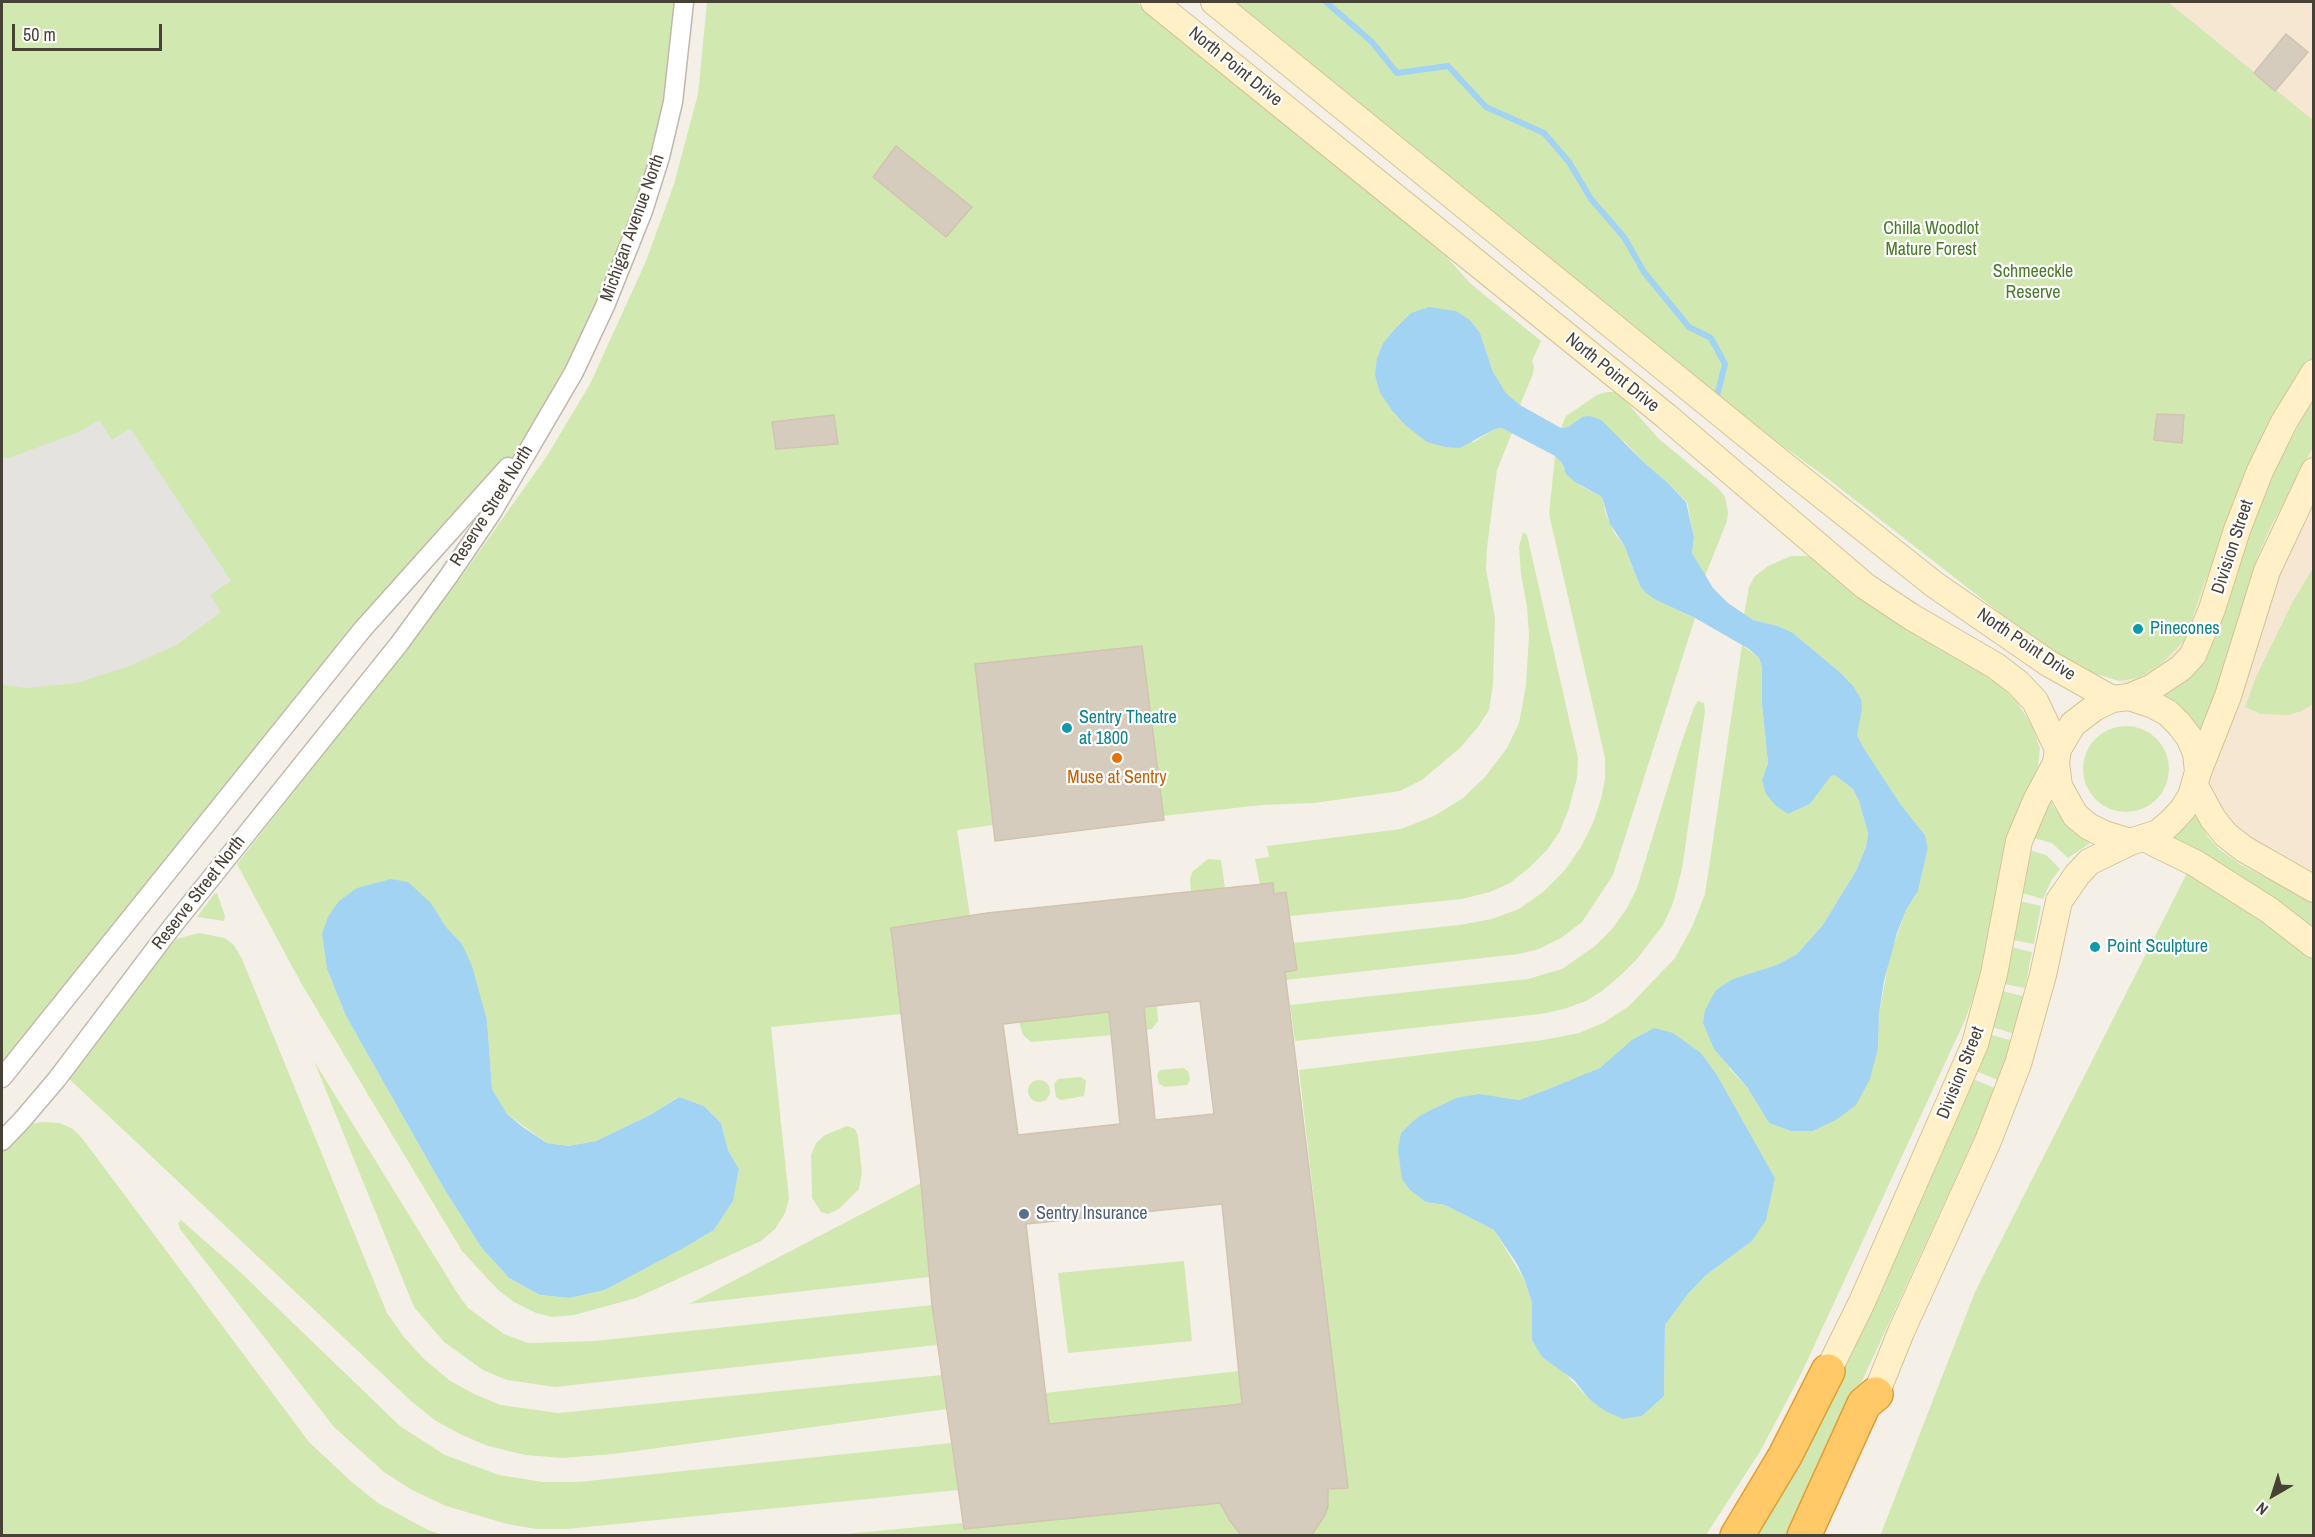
<!DOCTYPE html>
<html>
<head>
<meta charset="utf-8">
<style>
	body { margin:0 }
	#map { position:relative; width:2315px; height:1537px; overflow:hidden; background:#f4f0e8; font-family:"Archivo Narrow",sans-serif }
	canvas { display:block }
	.frame { position:absolute; inset:0; border:3px solid #484136; pointer-events:none }
	.north { position:absolute; left:2243px; top:1465px; width:60px; height:60px; -webkit-text-stroke:4px #fff; paint-order:stroke; rotate:219deg; font-size:16px; font-weight:700; line-height:24px; text-align:center; color:#484136 }
	.north::after { content:''; display:block; margin:auto; width:21px; height:27px; background:#484136; clip-path:polygon(50% 0,100% 100%,50% 72%,0 100%) }
	.scale { position:absolute; left:12px; top:24px; width:150px; height:27px; box-sizing:border-box; border:3px solid #484136; border-top:0; padding-left:8px; font-size:18px; line-height:21px; white-space:nowrap; color:#484136; -webkit-text-stroke:4px #fff; paint-order:stroke }
</style>
</head>
<body>
<div id="map">
<canvas width="2315" height="1537"></canvas>
<div class="frame"></div>
<div class="north">N</div>
<div class="scale">50 m</div>
</div>
<script>
const c = document.querySelector('canvas').getContext('2d');
c.lineJoin = 'round';
function paint(path, color) { c.fillStyle = color; c.fill(path, 'evenodd'); }
const shape = rows => new Path2D(rows.map(r => 'M' + r).join(''));
function strokePath(path, color, width, dash) { c.strokeStyle = color; c.lineWidth = width; c.lineCap = dash ? 'butt' : 'round'; c.setLineDash(dash || []); c.stroke(path); }
function drawText(font, color, halo, rows, align = 'center') {
  c.font = font + ' "Archivo Narrow",sans-serif'; c.lineWidth = 4.5; c.setLineDash([]); c.textBaseline = 'middle'; c.strokeStyle = halo; c.fillStyle = color; for (const [text, x, y, turn = 0] of rows) {
    c.save(); c.translate(x, y); c.rotate((+turn || 0) * Math.PI / 180); c.textAlign = isNaN(turn) ? turn : align; if (halo) c.strokeText(text, 0, 0); c.fillText(text, 0, 0); c.restore();
  }
}
const commercial = shape([
	[2167,2,2313,2,2313,122],
	[2313,357,2313,874,2259,845,2232,823,2218,807,2208,785,2210,764,2165,702,2119,681,2139,678,2185,640,2204,584,2275,427]
]);
const green = shape([
	[2,2,684,2,643,211,533,438,362,630,2,1078],
	[707,2,1136,2,1425,233,1471,284,1541,341,1532,361,1534,366,1533,374,1520,405,1506,393,1493,372,1480,333,1471,321,1394,330,1383,343,1377,358,1380,393,1393,412,1405,425,1474,442,1495,429,1502,428,1512,433,1497,470,1487,548,1486,569,1495,618,1493,684,1489,710,1478,727,1460,748,1422,780,1400,791,1314,803,1262,805,1163,816,975,664,993,825,957,830,970,916,902,1014,771,1027,789,1199,785,1213,775,1229,761,1241,636,1298,574,1315,552,1317,536,1313,514,1302,498,1290,462,1251,301,983,237,864,454,587,547,456,590,384,646,261,674,184,698,94],
	[431,903,446,927,462,944,487,1020,492,1089,507,1114,547,1143,568,1146,596,1141,650,1115,678,1097,704,1106,721,1123,728,1150,739,1169,733,1201,714,1230,682,1249,605,1290,570,1298,540,1295,509,1278,481,1247,443,1187,346,1016,327,969,322,934],
	[1214,2,2168,2,2314,121,2313,357,2275,427,2204,584,2185,640,2161,664,2139,678,2119,681,2089,672,2057,655,2005,617,1827,478,1599,313],
	[1606,392,1614,392,1624,399,1658,438,1719,489,1725,497,1728,512,1727,521,1705,576,1692,553,1694,537,1687,502,1668,483,1648,466,1625,442,1582,417,1568,427,1561,428,1566,416,1597,395],
	[2313,399,2313,447,2270,528,2257,558,2202,736,2190,715,2172,700,2162,697,2186,682,2207,657,2236,567,2259,506,2277,466],
	[1555,456,1562,463,1563,468,1581,486,1602,497,1606,514,1615,534,1624,545,1640,586,1656,600,1695,618,1613,875,1582,922,1561,938,1539,949,1519,954,1286,980,1285,972,1293,943,1459,925,1492,919,1519,909,1543,892,1565,870,1582,845,1593,823,1601,799,1605,779,1605,758,1549,514],
	[1523,532,1527,535,1578,758,1577,778,1569,808,1560,831,1547,850,1529,868,1510,883,1490,892,1462,899,1290,916,1286,892,1274,894,1273,883,1260,885,1255,859,1269,857,1267,846,1401,829,1434,816,1463,798,1485,777,1507,748,1519,723,1526,685,1529,635,1527,607,1521,574,1519,547],
	[1791,556,1807,556,1817,559,1894,620,1992,678,2017,702,2032,726,2040,748,2038,767,2013,825,1982,973,1965,1020,1802,1372,1761,1450,1706,1535,1311,1535,1325,1515,1328,1506,1326,1490,1347,1487,1299,1070,1543,1040,1579,1033,1603,1023,1629,1006,1675,958,1692,927,1705,894,1742,645,1759,658,1762,668,1762,704,1768,763,1762,780,1788,814,1810,804,1831,775,1836,775,1853,789,1859,801,1868,833,1866,847,1856,871,1822,926,1797,954,1778,965,1756,973,1729,1068,1747,1087,1769,1123,1791,1131,1813,1131,1836,1120,1878,1048,1879,1014,1890,955,1906,910,1918,891,1928,848,1925,835,1901,805,1863,747,1857,735,1852,685,1841,673,1793,633,1778,626,1753,620,1744,614,1749,587,1755,576,1768,566],
	[1673,1034,1701,1053,1717,1075,1775,1178,1752,1241,1705,1276,1688,1294,1665,1325,1664,1396,1642,1416,1623,1419,1589,1399,1562,1370,1542,1357,1532,1340,1532,1303,1525,1281,1494,1230,1445,1205,1426,1202,1421,1115,1433,1110,1500,1097,1519,1100,1578,1078,1600,1068,1616,1056],
	[2313,568,2313,704,2302,711,2288,715,2261,714,2245,707,2256,677,2292,603],
	[1698,701,1704,703,1705,711,1682,869,1677,889,1672,906,1663,925,1637,959,1621,975,1602,991,1586,1001,1564,1009,1541,1014,1295,1041,1290,1005,1528,979,1562,969,1595,946,1612,929,1627,908,1637,888,1680,747,1694,707],
	'2083 769a43 43 0 1 1 86 0a43 43 0 1 1-86 0Z',
	[2049,797,2053,806,2068,827,2092,842,2068,858,2052,843,2033,838],
	[2195,811,2208,837,2219,849,2241,865,2313,901,2313,929,2267,895,2208,856,2171,837],
	[2029,850,2046,855,2060,869,2051,881,2043,899,2022,893],
	[1208,859,1221,860,1225,888,1191,892,1190,879,1192,872],
	[2189,869,2313,957,2313,1535,1880,1536,1975,1292],
	[217,893,225,916,224,921,197,917,214,894],
	[2020,901,2041,906,2034,944,2013,940],
	[199,933,225,938,234,945,242,959,387,1313,404,1337,423,1358,449,1380,474,1394,501,1405,558,1413,942,1375,947,1409,613,1454,563,1458,525,1455,488,1446,462,1435,436,1421,411,1401,65,1075,176,939],
	[2011,947,2032,952,2025,988,2004,984],
	[2002,991,2023,996,2015,1034,1992,1027],
	[1157,1006,1158,1021,1152,1029,1114,1035,1031,1042,1023,1035,1019,1022],
	[1989,1034,2013,1041,2000,1081,1976,1071],
	[314,1061,456,1291,468,1308,504,1334,528,1343,595,1341,932,1305,937,1345,555,1387,507,1380,483,1370,444,1342,414,1307],
	[1183,1068,1188,1071,1189,1074,1190,1080,1187,1085,1165,1087,1159,1084,1157,1074,1160,1070],
	[1081,1077,1086,1081,1084,1096,1061,1100,1056,1097,1054,1084,1058,1079],
	[1973,1079,1997,1089,1791,1535,1750,1536,1912,1216],
	'1028 1091a11 11 0 1 1 22 0a11 11 0 1 1-22 0Z',
	[43,1122,60,1123,73,1129,82,1138,309,1442,353,1483,378,1503,428,1530,443,1535,2,1535,2,1152,30,1124],
	[847,1126,855,1129,858,1136,862,1172,859,1189,839,1209,828,1214,821,1212,812,1198,811,1155,816,1143,825,1135],
	[921,1183,929,1277,689,1304],
	[181,1220,238,1270,400,1426,445,1455,499,1475,543,1482,578,1482,951,1443,958,1490,567,1529,536,1529,507,1524,446,1506,412,1490,384,1472,334,1427,180,1229,178,1223],
	[1184,1261,1192,1341,1068,1353,1058,1273],
	[1239,1371,1242,1404,1049,1424,1045,1393],
	[1222,1503,1230,1521,1242,1535,823,1536,962,1523,964,1529]
]);
const parking = shape([
	[99,420,112,440,130,428,231,581,210,595,221,612,178,644,130,666,76,683,27,688,2,685,2,457,9,458,77,433]
]);
const water = shape([
	[1429,307,1456,311,1471,321,1480,333,1493,372,1506,393,1520,405,1561,428,1568,427,1582,417,1590,416,1601,420,1648,466,1668,483,1686,502,1694,537,1692,553,1713,588,1728,603,1753,620,1778,626,1793,633,1841,673,1854,687,1861,699,1862,709,1857,735,1863,747,1901,805,1925,835,1928,848,1918,891,1906,910,1897,933,1884,981,1879,1014,1878,1048,1870,1079,1856,1105,1836,1120,1813,1131,1791,1131,1769,1123,1747,1087,1714,1049,1703,1023,1705,1010,1716,990,1733,979,1777,965,1797,954,1822,926,1856,871,1866,847,1868,833,1859,801,1853,789,1835,775,1831,776,1810,804,1788,814,1776,806,1766,794,1762,780,1768,763,1762,704,1762,668,1759,658,1749,649,1695,618,1656,600,1646,593,1640,586,1624,545,1610,524,1602,497,1575,482,1566,474,1562,463,1555,456,1502,428,1495,429,1460,448,1445,447,1427,442,1405,425,1393,412,1380,393,1375,375,1377,358,1383,343,1394,330,1411,313],
	[391,879,408,882,431,903,446,927,462,944,472,966,487,1020,492,1089,507,1114,524,1128,547,1143,568,1146,596,1141,650,1115,679,1097,704,1106,721,1123,728,1150,739,1169,733,1201,714,1230,682,1249,605,1290,570,1298,540,1295,509,1278,481,1247,443,1187,346,1016,327,969,322,934,328,917,339,901,357,888],
	[1654,1028,1673,1033,1701,1053,1717,1075,1775,1178,1766,1220,1752,1241,1705,1276,1688,1294,1665,1325,1664,1396,1642,1416,1623,1419,1605,1411,1589,1399,1574,1380,1542,1357,1532,1340,1532,1303,1525,1281,1517,1264,1494,1230,1445,1205,1426,1202,1410,1190,1402,1179,1398,1150,1401,1133,1412,1122,1421,1115,1456,1098,1479,1094,1519,1100,1546,1090,1600,1068,1632,1040]
]);
const stream = shape([
	[1326,2,1372,42,1397,73,1448,66,1486,107,1544,133,1569,162,1591,199,1624,237,1644,272,1689,327,1711,338,1725,364,1716,400]
]);
const building = shape([
	[2286,34,2308,52,2275,91,2254,73,2286,34],
	[896,146,972,207,946,237,873,177,896,146],
	[2157,414,2184,415,2182,443,2154,440,2157,414],
	[834,415,838,444,776,449,772,422,834,415],
	[1142,646,1164,820,995,841,975,664,1142,646],
	[1273,883,1274,894,1286,892,1297,970,1285,972,1348,1488,1328,1489,1328,1506,1325,1515,1311,1536,1242,1536,1230,1521,1220,1503,964,1529,932,1305,921,1183,891,928,987,913,1273,883],
	[1200,1001,1214,1114,1155,1120,1144,1007,1200,1001],
	[1109,1012,1120,1124,1018,1135,1003,1024,1109,1012],
	[1222,1204,1242,1404,1049,1424,1026,1224,1222,1204]
]);
const street = shape([
	[2,1078,362,630,508,467],
	[2,1141,23,1119,57,1079,171,928,399,644,448,577,491,514,574,372,605,306,643,211,660,157,673,102,684,2]
]);
const secondary = shape([
	[1154,2,1666,416,1865,586,1910,616,1996,666,2018,683,2035,701,2058,749],
	[1214,2,1780,462,1935,585,2048,663,2112,699],
	[2129,697,2153,705,2168,713,2179,724,2189,737,2196,753,2198,772,2191,796,2183,809,2171,822,2158,833,2130,842,2104,834,2088,826,2075,815,2059,786,2056,763,2058,749,2073,724,2094,708,2112,699,2129,697],
	[2129,697,2151,688,2181,668,2193,655,2212,609,2237,530,2260,471,2284,422,2314,373],
	[2198,772,2228,696,2267,571,2314,471],
	[2195,786,2213,819,2226,835,2244,849,2314,889],
	[2146,839,2195,863,2269,910,2314,945],
	[1828,1371,1862,1302,1975,1044,1994,974,2019,841,2036,801,2056,763],
	[1876,1394,1901,1332,1988,1141,2018,1064,2043,975,2059,901,2077,875,2089,862,2130,842]
]);
const highway = shape([
	[1737,1536,1785,1456,1828,1371],
	[1804,1536,1864,1404,1876,1394]
]);
const markers = [
	[2138,629,6,"#0f9aa8"],
	[1067,728,6,"#0f9aa8"],
	[1117,758,6,"#e8710a"],
	[2095,947,6,"#0f9aa8"],
	[1024,1214,6,"#5c6f8a"]
];
const streetNames = [
	["North Point Drive",1235,67,39],
	["Michigan Avenue North",633,228,-70],
	["North Point Drive",1612,373,39],
	["Reserve Street North",492,506,-58],
	["Division Street",2233,547,-72],
	["North Point Drive",2026,645,34],
	["Reserve Street North",199,893,-52],
	["Division Street",1961,1073,-68]
];
const parkNames = [
	["Chilla Woodlot",1931,229],
	["Mature Forest",1931,250],
	["Schmeeckle",2033,272],
	["Reserve",2033,293]
];
const cultureNames = [
	["Pinecones",2150,629],
	["Sentry Theatre",1079,718],
	["at 1800",1079,739],
	["Point Sculpture",2107,947]
];
const foodNames = [
	["Muse at Sentry",1117,778]
];
const serviceNames = [
	["Sentry Insurance",1036,1214]
];
paint(commercial, '#f6e7d3');
paint(green, '#d1e9b0');
paint(parking, '#e5e3e0');
paint(water, '#a3d3f2');
strokePath(stream, '#a3d3f2', 6);
paint(building, '#d6ccbd');
strokePath(building, '#d1c3b0', 1.5);
strokePath(street, '#c0b8aa', 21);
strokePath(secondary, '#d5c397', 28);
strokePath(highway, '#e09e36', 36);
strokePath(street, '#fff', 18);
strokePath(secondary, '#fff0c7', 26);
strokePath(highway, '#ffc968', 33);
for (const [x, y, r, color] of markers) { const dot = new Path2D(); dot.arc(x, y, r, 0, 2 * Math.PI); c.fillStyle = color; c.fill(dot); strokePath(dot, '#fff', 2); }
drawText('18px', '#484136', '#fff', streetNames);
drawText('18px', '#497b28', '#fff', parkNames);
drawText('18px', '#0d838f', '#fff', cultureNames, 'left');
drawText('18px', '#c56008', '#fff', foodNames);
drawText('18px', '#4e5e75', '#fff', serviceNames, 'left');
</script>
</body>
</html>
